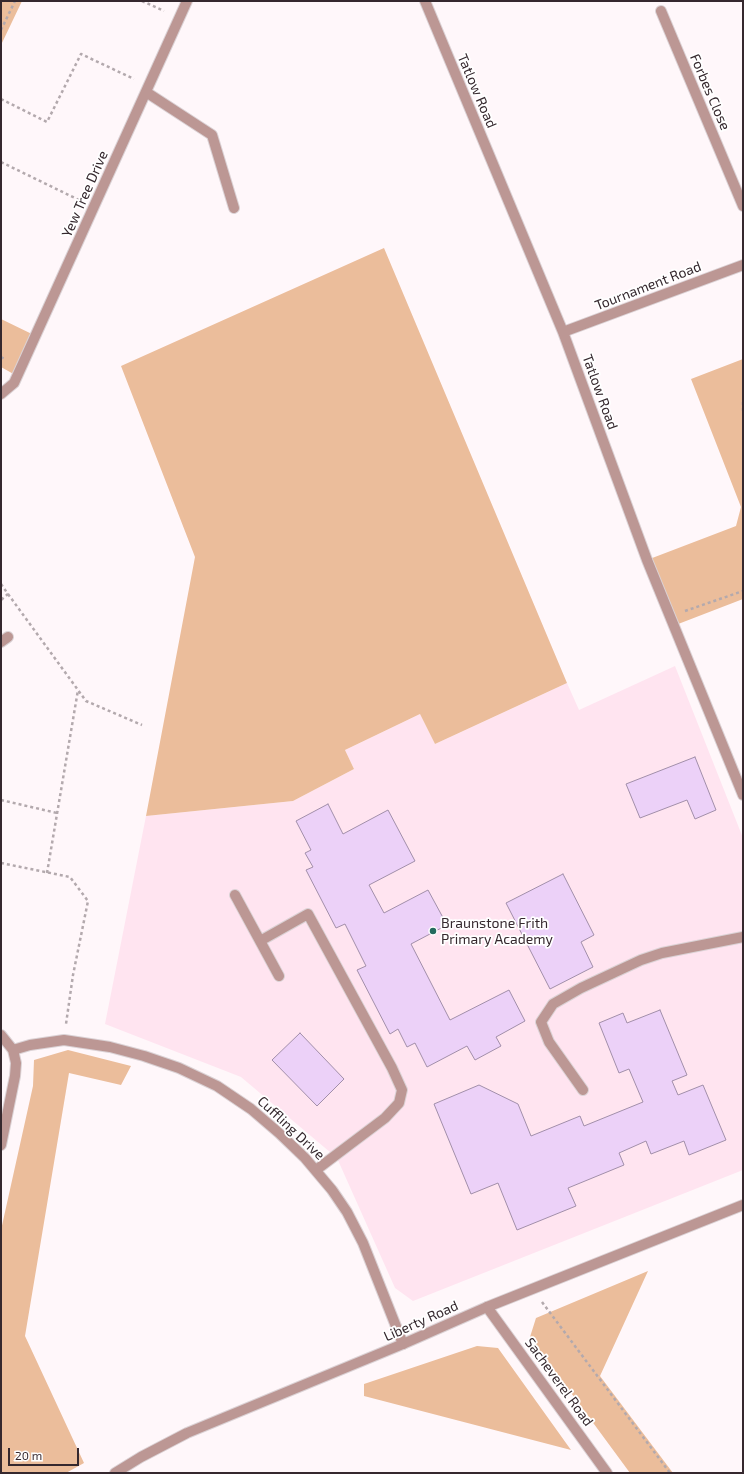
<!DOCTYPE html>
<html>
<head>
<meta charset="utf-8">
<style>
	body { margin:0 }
	#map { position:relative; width:744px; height:1474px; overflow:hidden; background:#fff7fa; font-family:"Exo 2",sans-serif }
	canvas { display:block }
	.frame { position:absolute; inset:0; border:2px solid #35282e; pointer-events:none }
	.scale { position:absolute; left:8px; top:1448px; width:71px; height:18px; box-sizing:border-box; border:2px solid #35282e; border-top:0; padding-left:5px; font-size:12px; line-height:14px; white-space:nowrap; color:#35282e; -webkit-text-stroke:3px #fff; paint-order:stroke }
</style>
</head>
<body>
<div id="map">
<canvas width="744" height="1474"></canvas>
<div class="frame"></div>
<div class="scale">20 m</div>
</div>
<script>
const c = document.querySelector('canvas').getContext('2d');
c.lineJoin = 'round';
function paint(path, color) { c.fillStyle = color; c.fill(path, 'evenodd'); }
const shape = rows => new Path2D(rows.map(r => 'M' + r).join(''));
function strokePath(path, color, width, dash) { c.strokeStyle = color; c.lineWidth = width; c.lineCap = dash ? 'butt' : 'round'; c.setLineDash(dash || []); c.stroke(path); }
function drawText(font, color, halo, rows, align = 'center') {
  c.font = font + ' "Exo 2",sans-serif'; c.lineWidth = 3.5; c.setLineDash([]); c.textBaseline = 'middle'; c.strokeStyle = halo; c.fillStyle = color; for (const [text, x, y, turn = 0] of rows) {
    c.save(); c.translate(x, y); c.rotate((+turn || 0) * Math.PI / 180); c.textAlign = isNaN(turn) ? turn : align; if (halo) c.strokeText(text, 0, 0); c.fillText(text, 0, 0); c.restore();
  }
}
const built = shape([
	[675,666,743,838,743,1170,413,1301,395,1288,337,1158,241,1077,105,1024,146,816,293,801,354,769,345,750,420,714,435,744,567,683,579,710]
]);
const green = shape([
	[1,1,22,1,1,45],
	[384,248,567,683,435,744,420,714,345,750,354,769,293,801,146,816,195,557,121,366],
	[1,319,36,336,17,376,1,367],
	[743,359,743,599,673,626,647,560,736,526,741,507,691,379],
	[68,1050,131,1066,121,1085,69,1073,25,1336,84,1463,66,1473,1,1473,1,1230,33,1086,34,1060],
	[648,1271,600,1376,673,1473,630,1473,530,1337,536,1318],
	[477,1346,498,1348,571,1450,364,1396,364,1384]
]);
const building = shape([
	[695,757,716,810,695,819,687,800,640,818,626,784,695,757],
	[328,804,343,834,388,810,415,861,369,885,384,913,428,890,447,925,411,944,450,1020,509,990,525,1021,496,1037,501,1046,475,1060,467,1046,427,1067,415,1043,407,1047,398,1029,390,1034,357,970,366,966,345,924,336,928,306,870,313,867,305,853,311,850,296,821,328,804],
	[563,874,594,935,581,942,593,967,550,989,506,903,563,874],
	[660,1010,687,1075,672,1081,678,1095,703,1085,726,1140,689,1155,684,1141,651,1154,646,1141,619,1153,624,1165,568,1188,576,1206,517,1230,498,1183,471,1194,434,1104,479,1085,518,1104,531,1136,580,1116,584,1126,643,1102,629,1069,619,1073,599,1023,623,1013,627,1023,660,1010],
	[300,1033,344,1079,317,1106,272,1060,300,1033]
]);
const path = shape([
	[142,1,164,11],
	[1,30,15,1],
	[1,99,47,122,81,54,134,79],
	[1,162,79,200],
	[1,357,6,360],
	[743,402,743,414],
	[1,584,8,594,1,600],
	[8,594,86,701,142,725],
	[685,611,743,591],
	[1,800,57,813],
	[1,863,70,877,88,901,73,975,66,1024],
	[47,873,78,690],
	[542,1302,670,1473]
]);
const service = shape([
	[235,895,260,941,308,914,392,1068,402,1090,399,1103,385,1118,316,1170],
	[260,941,279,976],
	[583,1090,549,1042,541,1022,553,1004,581,988,641,960,662,953,743,937]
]);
const minor = shape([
	[425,1,563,332,647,560,743,795],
	[661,11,743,206],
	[146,92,212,135,234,208],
	[563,332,743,265],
	[1,394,14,383,187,1],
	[1,642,8,637],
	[1,1035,13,1050,16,1063,15,1076,1,1145],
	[13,1050,30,1045,64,1040,110,1047,144,1056,179,1068,217,1086,251,1109,279,1133,305,1158,332,1190,347,1212,363,1243,403,1344],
	[487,1307,607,1473]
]);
const tertiary = shape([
	[115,1473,141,1457,187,1433,403,1344,487,1307,743,1205]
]);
const markers = [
	[433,931,4,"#246a5e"]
];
const streetNames = [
	["Tatlow Road",477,91,67],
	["Forbes Close",710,92,67],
	["Yew Tree Drive",85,194,-66],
	["Tournament Road",648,286,-21],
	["Tatlow Road",600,392,70],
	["Cuffling Drive",291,1128,43],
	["Liberty Road",421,1321,-24],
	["Sacheverel Road",559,1382,54]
];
const poiNames = [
	["Braunstone Frith",441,923],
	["Primary Academy",441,939]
];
paint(built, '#ffe4f0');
paint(green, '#ebbd9b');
paint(building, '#ecd1f8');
strokePath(building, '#a28faa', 1);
strokePath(service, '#dbd2d5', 12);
strokePath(minor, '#dbd2d5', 12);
strokePath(tertiary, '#dbd2d5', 12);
strokePath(path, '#b3a9ad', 2.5, [3, 3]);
strokePath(service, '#bc9794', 10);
strokePath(minor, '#bc9794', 10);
strokePath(tertiary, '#bc9794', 10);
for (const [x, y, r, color] of markers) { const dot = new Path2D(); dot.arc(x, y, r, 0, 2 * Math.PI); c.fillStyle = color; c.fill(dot); strokePath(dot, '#fff', 1.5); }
drawText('14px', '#35282e', '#fff', streetNames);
drawText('14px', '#35282e', '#fff', poiNames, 'left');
</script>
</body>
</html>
